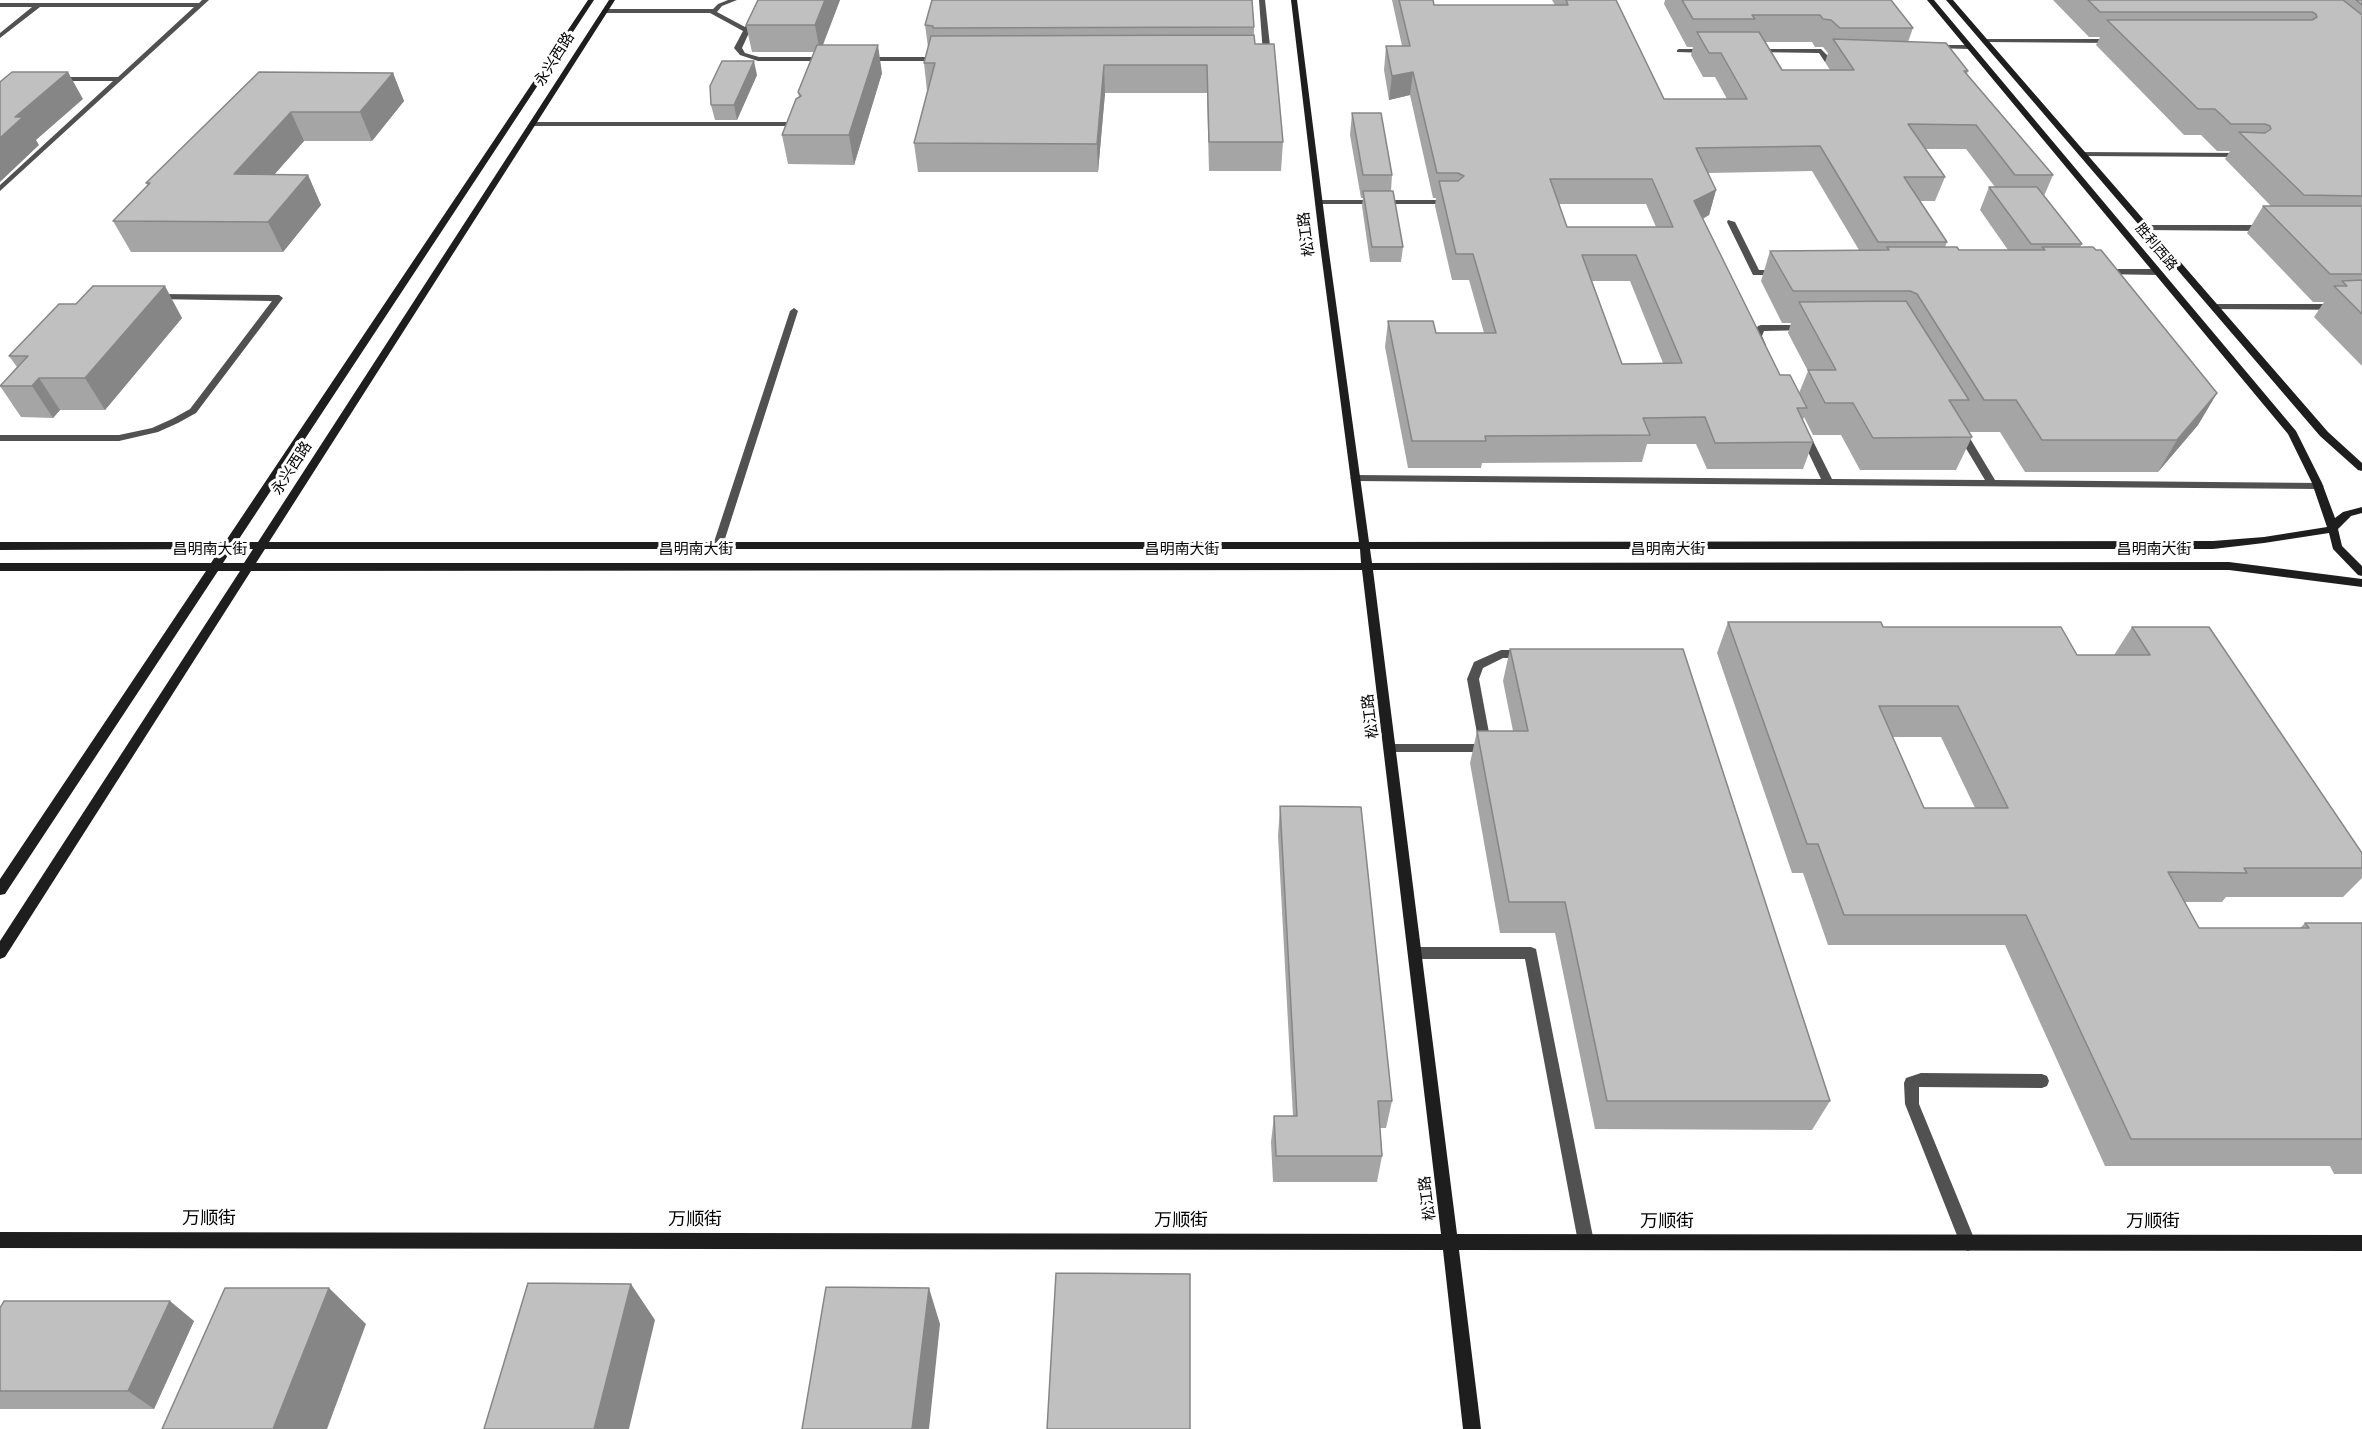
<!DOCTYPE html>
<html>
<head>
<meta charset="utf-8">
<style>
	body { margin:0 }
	canvas { display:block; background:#fff }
</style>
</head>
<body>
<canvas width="2362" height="1429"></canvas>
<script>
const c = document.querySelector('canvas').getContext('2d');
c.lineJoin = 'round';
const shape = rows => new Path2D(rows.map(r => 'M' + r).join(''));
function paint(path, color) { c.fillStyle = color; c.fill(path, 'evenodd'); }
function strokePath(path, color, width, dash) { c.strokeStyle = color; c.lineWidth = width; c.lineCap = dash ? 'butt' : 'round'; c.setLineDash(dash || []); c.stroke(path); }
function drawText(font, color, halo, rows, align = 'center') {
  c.font = font + ' Overpass,"Noto Sans SC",sans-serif'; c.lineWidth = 6; c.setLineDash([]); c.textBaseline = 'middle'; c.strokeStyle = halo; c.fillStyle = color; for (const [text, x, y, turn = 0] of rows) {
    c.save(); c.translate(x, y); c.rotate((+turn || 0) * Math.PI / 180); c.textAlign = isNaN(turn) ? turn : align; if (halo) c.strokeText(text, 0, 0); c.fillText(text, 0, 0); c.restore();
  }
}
const lane = shape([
	[202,0,209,0,0,191,0,185,113,81,55,81,51,79,52,77,118,77,194,7,40,7,0,38,0,33,32,7,0,7,0,3,199,3,202,0],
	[728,0,737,0,722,6,717,12,745,27,758,0,764,0,742,48,745,53,759,57,826,57,830,59,826,61,758,61,740,55,734,48,743,31,710,13,605,13,602,11,605,9,713,9,718,4,728,0],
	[1259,0,1265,0,1271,55,1263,58,1259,56,1263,54,1259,0],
	[1985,39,2114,39,2117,41,2114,43,1983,42,1982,41,1985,39],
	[1934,45,1969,45,1973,47,1969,49,1932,48,1932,46,1934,45],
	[1679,49,1708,49,1712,51,1708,53,1677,52,1677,50,1679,49],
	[1755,49,1821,49,1830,58,1841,58,1845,60,1841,62,1825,62,1819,53,1753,52,1753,50,1755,49],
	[862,57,940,57,944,59,940,61,862,61,862,57],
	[530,122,800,122,804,124,800,126,530,126,530,122],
	[2080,152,2243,153,2247,155,2243,157,2083,156,2079,154,2080,152],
	[1316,200,1450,200,1454,202,1450,204,1319,204,1315,202,1316,200],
	[1728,220,1735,222,1759,270,1778,270,1781,271,1781,275,1753,275,1727,222,1728,220],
	[2146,225,2265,225,2269,228,2265,231,2143,230,2142,228,2146,225],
	[2102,269,2158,269,2162,272,2158,275,2099,274,2098,272,2102,269],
	[157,294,279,295,283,298,196,413,178,423,158,432,119,441,0,441,0,435,119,435,152,428,172,419,190,409,272,301,154,299,154,295,157,294],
	[2214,304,2362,304,2362,310,2211,309,2211,305,2214,304],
	[794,308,798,311,723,545,722,547,714,547,713,545,790,311,794,308],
	[1806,325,1811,328,1809,330,1764,331,1762,336,1766,345,1761,348,1758,347,1752,336,1758,326,1761,325,1806,325],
	[1960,427,1965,430,1995,480,2319,483,2324,486,2319,489,1828,485,1355,481,1350,478,1355,475,1821,479,1799,433,1804,430,1809,433,1832,479,1985,480,1955,430,1960,427],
	[1501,650,1525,650,1531,654,1525,658,1503,658,1483,668,1479,679,1492,749,1490,752,1387,752,1385,749,1387,746,1391,744,1479,744,1467,679,1474,662,1501,650],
	[1415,947,1531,947,1536,949,1594,1242,1592,1247,1586,1250,1580,1247,1578,1242,1525,959,1415,959,1410,957,1408,953,1410,949,1415,947],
	[1921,1073,2042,1074,2047,1076,2049,1081,2047,1086,2042,1088,1919,1087,1919,1104,1976,1243,1974,1248,1968,1251,1962,1248,1905,1104,1904,1083,1906,1078,1921,1073]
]);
const secondary = shape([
	[588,0,594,0,237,542,258,542,609,0,615,0,269,542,1359,542,1320,245,1291,0,1297,0,1328,245,1369,542,2213,541,2264,537,2327,527,2312,483,2288,434,1927,0,1934,0,2296,431,2322,483,2335,518,2343,512,2362,507,2362,513,2351,516,2338,529,2342,546,2362,566,2362,576,2358,575,2333,549,2329,533,2264,543,2213,549,1370,549,1372,563,2229,562,2362,579,2362,587,2229,570,1373,570,1457,1234,2362,1235,2362,1251,1459,1250,1481,1429,1463,1429,1443,1250,0,1248,0,1232,1441,1234,1362,570,251,571,5,957,0,959,0,941,240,571,218,571,5,894,0,895,0,879,206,571,0,571,0,563,211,563,220,549,0,550,0,542,225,542,588,0],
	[232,549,253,549,244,563,223,563,232,549],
	[265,549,1360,549,1361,563,256,563,265,549],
	[1946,0,1953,0,2328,432,2362,463,2362,471,2358,470,2320,436,1946,0]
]);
const wall = shape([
	[840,0,823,45,882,73,854,165,788,164,782,135,799,97,798,92,814,52,752,52,746,25],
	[1392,0,1433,0,1434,5,1555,5,1552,0,1616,0,1664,99,1727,99,1715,77,1703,77,1691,55,1693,47,1687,47,1664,4,1665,0,1891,0,1913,28,1908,42,1968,71,1967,74,2053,175,2044,196,2082,244,2080,247,2217,393,2198,425,2158,472,2025,472,2000,432,1969,432,1960,418,1972,437,1956,470,1860,470,1841,435,1813,435,1804,417,1803,420,1813,442,1803,469,1707,469,1696,444,1647,444,1642,462,1482,463,1481,468,1408,468,1385,347,1388,321,1436,333,1484,333,1469,280,1452,280,1435,206,1436,198,1433,198,1410,95,1389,100,1384,70,1386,46,1402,46],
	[1765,42,1812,42,1815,47,1823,47,1828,53,1825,62,1830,70,1782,70],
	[1925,149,1966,149,1995,187,1989,187,1980,210,2008,250,1959,250,1945,247,1947,242,1920,201,1935,201,1945,177],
	[1812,171,1859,250,1770,251,1761,281,1782,323,1791,323,1788,333,1808,371,1799,393,1780,375,1703,219,1709,215,1716,190,1708,173],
	[1559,204,1646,204,1656,227,1567,227],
	[1592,281,1630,281,1663,363,1622,364],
	[2053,0,2362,0,2362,366,2314,317,2324,302,2313,302,2247,233,2263,206,2271,206,2225,159,2230,151,2217,151,2201,135,2184,135,2096,45,2100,37,2089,37],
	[925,25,1254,27,1254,35,1255,44,1283,142,1281,171,1209,171,1207,93,1105,93,1098,172,918,172,914,143,928,91,927,91,924,63,928,47],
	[259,72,393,73,404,101,372,141,304,141,274,175,308,175,321,205,283,252,131,252,113,221,148,186,146,183],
	[757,75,737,120,715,120,711,105],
	[1352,113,1392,175,1391,191,1403,247,1401,262,1370,262,1362,206,1363,198,1361,198,1350,135],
	[182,318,105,410,60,410,53,418,21,417,0,386,17,367,9,356],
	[1728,622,1883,627,2077,655,2114,655,2132,627,2362,853,2362,878,2343,897,2226,897,2222,902,2185,902,2199,928,2300,928,2305,923,2362,923,2362,1174,2334,1174,2330,1166,2105,1166,2005,945,1828,945,1803,873,1792,873,1717,653],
	[1892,737,1941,737,1975,808,1924,808],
	[1510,649,1830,1101,1812,1130,1595,1129,1555,933,1500,933,1470,763,1477,731,1513,731,1503,681],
	[1280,806,1392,1101,1386,1128,1380,1128,1382,1156,1377,1182,1273,1182,1271,1142,1274,1116,1293,1116,1278,836],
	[0,1308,194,1321,154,1409,0,1409]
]);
const shadedWall = shape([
	[825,0,840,0,820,52,815,25],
	[878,45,882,73,854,165,849,135],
	[754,61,757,75,737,120,734,105],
	[1104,65,1105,93,1098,172,1097,144],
	[68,72,83,99,36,140,39,145,0,182,0,138,15,117],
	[1413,72,1410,95,1389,100,1392,76],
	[393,73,404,101,372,141,360,112],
	[291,112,304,141,248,204,234,174],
	[308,175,321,205,283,252,268,222],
	[1716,190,1709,215,1687,226,1694,201],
	[165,286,182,318,105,410,85,378],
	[39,378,60,410,53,418,32,386],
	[2217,393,2198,425,2158,472,2177,440],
	[631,1284,655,1320,629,1429,594,1429],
	[329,1288,366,1324,327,1429,273,1429],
	[929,1288,940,1324,929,1429,912,1429],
	[170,1301,194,1321,154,1409,128,1391]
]);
const building = shape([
	[758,0,825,0,815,25,746,25,758,0],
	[932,0,1252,0,1254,27,933,28,933,26,925,25,932,0],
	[1399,0,1433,0,1434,5,1568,5,1566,0,1616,0,1664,99,1747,99,1721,53,1709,53,1697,32,1759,32,1782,70,1854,70,1833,39,1946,43,1968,71,1964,71,2053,175,2015,175,1976,125,1908,124,1945,177,1904,177,1947,242,1878,242,1820,146,1696,148,1716,190,1694,201,1780,375,1790,375,1807,408,1797,408,1813,442,1715,443,1705,417,1643,418,1650,435,1485,436,1486,441,1412,441,1388,321,1433,321,1436,333,1496,333,1473,254,1456,254,1439,181,1458,181,1464,176,1458,173,1437,173,1413,72,1392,76,1386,46,1410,46,1399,0],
	[1550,179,1652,179,1673,227,1567,227,1550,179],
	[1582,255,1636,255,1682,363,1622,364,1582,255],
	[1682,0,1891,0,1913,28,1840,28,1831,20,1823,19,1820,15,1752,15,1755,19,1693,19,1682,0],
	[2088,0,2343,0,2362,15,2362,196,2304,195,2239,132,2265,133,2271,129,2270,126,2265,124,2231,124,2215,109,2198,109,2107,20,2312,20,2317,17,2316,14,2312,12,2100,12,2088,0],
	[2356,0,2362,0,2362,5,2356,0],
	[1254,35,1255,44,1274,44,1283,142,1209,142,1207,65,1104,65,1097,144,914,143,935,63,924,63,931,36,1254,35],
	[817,45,878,45,849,135,782,135,796,99,801,96,798,92,817,45],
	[722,61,754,61,734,105,711,105,710,86,722,61],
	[12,72,68,72,15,117,23,117,0,138,0,82,12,72],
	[259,72,393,73,360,112,291,112,234,174,308,175,268,222,113,221,150,183,146,183,259,72],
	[1352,113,1381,113,1392,175,1363,175,1352,113],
	[1989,187,2037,187,2082,244,2031,244,1989,187],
	[1363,191,1393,191,1403,247,1372,247,1363,191],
	[2263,206,2362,206,2362,274,2330,274,2263,206],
	[1887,247,1957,247,1959,250,2045,250,2042,247,2093,247,2096,250,2101,250,2217,393,2177,440,2042,440,2016,400,1984,400,1917,294,1910,291,1793,291,1770,251,1889,250,1887,247],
	[2362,280,2362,314,2334,286,2347,286,2342,281,2362,280],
	[93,286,165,286,85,378,39,378,32,386,0,386,28,356,9,356,59,304,76,304,93,286],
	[1906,301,1969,400,1949,400,1972,437,1873,438,1853,403,1825,403,1808,370,1836,370,1799,302,1906,301],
	[1728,622,1881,622,1883,627,2061,627,2077,655,2150,655,2132,627,2209,627,2362,853,2362,868,2244,868,2247,873,2168,872,2199,928,2309,928,2305,923,2362,923,2362,1139,2131,1139,2026,915,1844,915,1818,844,1807,844,1728,622],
	[1879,706,1958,706,2008,808,1924,808,1879,706],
	[1510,649,1683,649,1830,1101,1607,1101,1565,902,1509,902,1477,731,1528,731,1510,649],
	[1280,806,1361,807,1392,1101,1378,1101,1382,1156,1276,1156,1274,1116,1297,1116,1280,806],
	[1056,1273,1190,1274,1190,1429,1047,1429,1056,1273],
	[528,1283,631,1284,594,1429,484,1429,528,1283],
	[826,1287,929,1288,912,1429,802,1429,826,1287],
	[225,1288,329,1288,273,1429,162,1429,225,1288],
	[4,1301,170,1301,128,1391,0,1391,0,1308,4,1301]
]);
const farStreetnames = [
	["胜利西路",2155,248,50]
];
const streetNames = [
	["永兴西路",556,60,-58],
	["松江路",1308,234,-97],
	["永兴西路",293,469,-57],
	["昌明南大街",210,551],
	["昌明南大街",696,551],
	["昌明南大街",1182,551],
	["昌明南大街",1668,551],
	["昌明南大街",2154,551],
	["松江路",1372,716,-97],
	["松江路",1429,1198,-97]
];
const nearStreetnames = [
	["万顺街",209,1220],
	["万顺街",695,1221],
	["万顺街",1181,1222],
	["万顺街",1667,1223],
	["万顺街",2153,1223]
];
paint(lane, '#515151');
paint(secondary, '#1e1e1e');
paint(wall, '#a5a5a5');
paint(shadedWall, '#868686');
paint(building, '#c0c0c0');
strokePath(building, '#868686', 1.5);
drawText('14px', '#000', '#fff', farStreetnames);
drawText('15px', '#000', '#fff', streetNames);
drawText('18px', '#000', '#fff', nearStreetnames);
</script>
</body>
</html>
